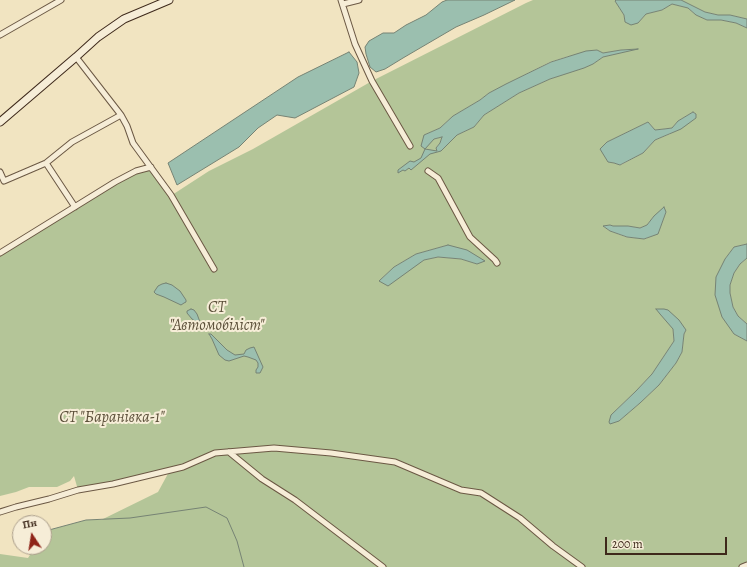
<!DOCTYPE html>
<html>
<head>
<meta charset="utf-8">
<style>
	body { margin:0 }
	#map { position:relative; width:747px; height:567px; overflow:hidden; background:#f1e4c1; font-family:Alegreya,serif }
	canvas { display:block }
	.north { position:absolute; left:12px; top:515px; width:40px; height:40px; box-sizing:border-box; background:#f6edd7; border:1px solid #ac9f8c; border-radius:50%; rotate:348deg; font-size:11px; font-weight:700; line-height:16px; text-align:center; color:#3e291b }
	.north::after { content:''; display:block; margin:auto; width:14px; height:18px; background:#8f2418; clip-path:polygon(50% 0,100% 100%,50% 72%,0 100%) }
	.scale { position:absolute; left:605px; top:537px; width:122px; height:18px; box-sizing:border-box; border:2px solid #3e291b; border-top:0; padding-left:5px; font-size:12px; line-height:14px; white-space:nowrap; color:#3e291b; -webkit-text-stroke:3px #f6edd7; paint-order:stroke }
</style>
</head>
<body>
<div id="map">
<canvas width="747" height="567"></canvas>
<div class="north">Пн</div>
<div class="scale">200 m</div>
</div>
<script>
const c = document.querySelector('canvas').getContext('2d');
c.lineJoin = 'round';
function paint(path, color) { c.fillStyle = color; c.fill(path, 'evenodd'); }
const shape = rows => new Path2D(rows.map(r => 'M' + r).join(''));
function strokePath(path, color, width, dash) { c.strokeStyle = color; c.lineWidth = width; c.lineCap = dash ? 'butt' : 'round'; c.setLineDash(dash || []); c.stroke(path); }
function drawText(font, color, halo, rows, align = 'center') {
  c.font = font + ' Alegreya,serif'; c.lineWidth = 4; c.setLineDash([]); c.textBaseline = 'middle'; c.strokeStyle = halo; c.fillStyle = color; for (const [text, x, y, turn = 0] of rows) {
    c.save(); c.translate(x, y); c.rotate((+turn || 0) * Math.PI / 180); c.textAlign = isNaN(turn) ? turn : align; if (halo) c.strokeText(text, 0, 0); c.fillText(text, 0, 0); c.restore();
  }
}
const green = shape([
	[533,0,616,0,615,1,624,15,625,22,638,23,646,14,662,10,672,4,688,8,696,15,707,20,721,20,736,23,747,28,747,244,734,247,725,259,734,334,747,341,747,567,0,567,0,554,28,558,35,547,44,547,44,536,49,530,86,520,101,520,158,492,170,470,78,490,74,476,70,481,57,487,29,487,16,492,0,496,0,253,115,182,151,167,172,195,209,171,253,149,372,81,526,3],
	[633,49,603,57,593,64,550,79,519,93,484,115,474,127,457,135,441,151,436,148,440,143,442,137,434,139,424,135,440,128,453,116,480,100,489,93,550,62,566,57,597,50,603,53,621,50],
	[693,112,696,114,670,134,655,140,643,153,621,165,614,163,608,162,607,142,648,122,655,130,664,129,672,128,678,121],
	[666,212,658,233,645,239,626,237,610,231,604,227,609,225,613,226,628,226,640,228,647,225,654,216],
	[448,245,477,264,461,259,438,257,424,260,379,281,394,267,416,254],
	[673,329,686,330,684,334,682,352,676,363,659,385,640,403,619,421,611,415,636,391,652,374,674,341],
	[681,0,747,0,747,19,730,15,718,15,705,12],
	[747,258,747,324,738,316,733,307,730,293,730,285,734,273,740,264]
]);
const water = shape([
	[447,0,515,0,484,15,456,27,403,58,385,69,376,72,370,67,366,54,365,47,369,41,383,33,394,33,406,25,426,15,442,2,447,0],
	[616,0,681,0,705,12,718,15,730,15,747,19,747,28,736,23,721,20,707,20,696,15,688,8,672,4,662,10,646,14,638,23,631,25,625,22,624,15,615,1,616,0],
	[638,49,603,57,593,64,584,68,550,79,519,93,484,115,474,127,457,135,441,151,430,154,411,170,409,168,405,171,403,170,398,173,398,170,410,161,414,162,421,158,425,149,421,146,424,135,440,128,453,116,480,100,489,93,506,84,551,62,586,51,597,50,603,53,621,50,638,49],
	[442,137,440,143,436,148,437,151,425,149,434,139,442,137],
	[349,52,357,62,359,73,354,87,295,118,277,115,258,128,239,147,177,185,168,163,298,77,349,52],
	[693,112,696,114,696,118,681,129,655,140,643,153,620,165,614,163,608,162,600,149,607,142,648,122,655,130,664,129,672,128,678,121,693,112],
	[664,207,666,212,658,234,644,239,627,237,610,231,603,226,610,225,613,226,628,226,640,228,647,225,654,216,664,207],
	[747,244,747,258,740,264,734,273,730,285,730,293,733,307,738,316,747,324,747,341,734,334,722,317,715,295,716,277,725,259,734,247,747,244],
	[448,245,467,250,485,261,477,264,461,259,438,257,424,260,388,286,379,281,394,267,416,254,448,245],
	[166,283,172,285,180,291,186,300,186,302,184,303,181,305,164,297,156,294,154,292,158,286,162,284,166,283],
	[191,309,194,310,197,314,200,322,199,324,192,319,187,313,187,311,191,309],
	[656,309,664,309,668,310,679,320,686,330,684,334,682,352,676,363,659,385,640,403,619,421,610,424,609,422,611,415,636,391,652,374,674,341,673,329,660,314,656,309],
	[209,334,211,334,227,350,235,355,244,354,246,350,250,348,254,347,263,367,260,373,256,373,256,370,258,367,258,363,256,360,248,357,244,356,229,361,225,360,219,355,212,339,209,334]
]);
const stream = shape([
	[44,536,49,530,86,520,130,518,206,507,227,518,237,541,244,567]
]);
const minor = shape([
	[341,0,355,44,372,81,410,146],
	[343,4,359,0],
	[0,35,61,0],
	[76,57,121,115,127,126,133,143,171,195,214,269],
	[46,163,75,207],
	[428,171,438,178,470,237,495,260,497,263],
	[0,172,4,181,46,163,72,142,121,115],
	[0,253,115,182,136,171,151,167],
	[229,452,262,479,295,500,383,567],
	[0,512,16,507,49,499,78,490,113,484,183,467,215,453,274,448,331,453,395,462,461,490,481,493,520,518,553,546,582,567],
	[742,567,747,565]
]);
const secondary = shape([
	[0,122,76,57,98,37,124,19,169,0]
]);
const parkNames = [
	["СТ",217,308],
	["\"Автомобіліст\"",217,326],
	["СТ \"Баранівка-1\"",112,418]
];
paint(green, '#b4c598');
paint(water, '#9bbfaf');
strokePath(water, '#768374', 1);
strokePath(stream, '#768374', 1);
strokePath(minor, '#6b5844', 7);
strokePath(secondary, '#3e291b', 9);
strokePath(minor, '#f6edd7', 5);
strokePath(secondary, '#f6edd7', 7);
drawText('italic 16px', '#5c503a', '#f6edd7', parkNames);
</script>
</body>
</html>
